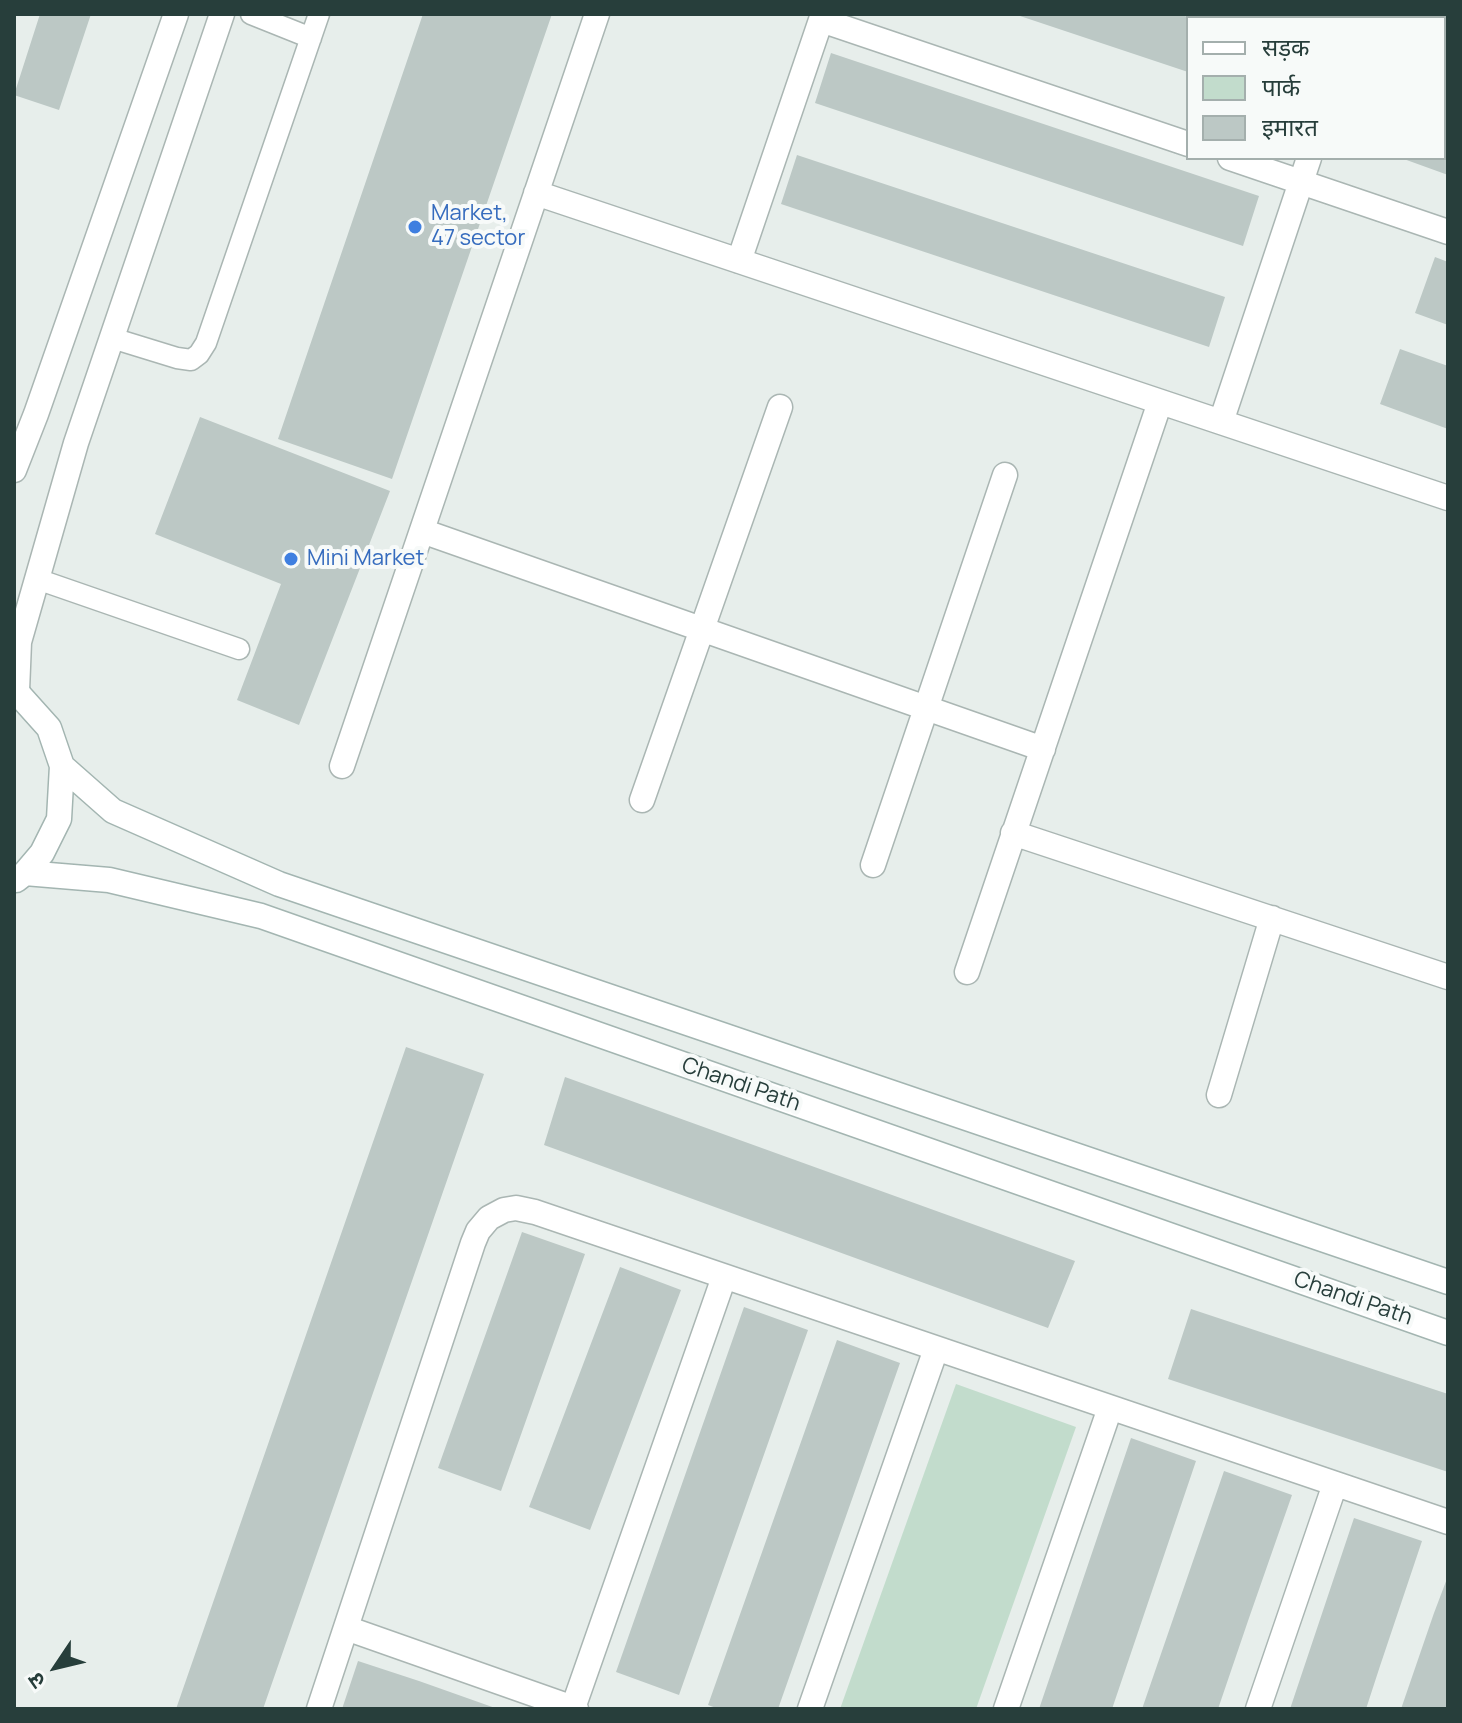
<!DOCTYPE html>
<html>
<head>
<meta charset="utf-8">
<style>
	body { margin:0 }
	#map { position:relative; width:1462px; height:1723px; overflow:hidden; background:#e7eeeb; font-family:Manrope,"Noto Sans Devanagari",sans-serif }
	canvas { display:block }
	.frame { position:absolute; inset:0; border:16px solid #273e3b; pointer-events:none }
	.legend { position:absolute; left:1186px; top:16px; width:260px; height:144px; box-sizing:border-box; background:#f7faf9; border:2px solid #a4afad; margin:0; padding:10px 14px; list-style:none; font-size:24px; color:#273e3b }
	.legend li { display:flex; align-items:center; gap:16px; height:40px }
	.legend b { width:40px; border:2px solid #a4afad }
	.north { position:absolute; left:16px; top:1627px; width:80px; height:80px; -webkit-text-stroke:6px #f7faf9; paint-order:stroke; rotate:235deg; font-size:22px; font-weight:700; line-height:32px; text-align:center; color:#273e3b }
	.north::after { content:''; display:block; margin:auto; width:28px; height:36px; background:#273e3b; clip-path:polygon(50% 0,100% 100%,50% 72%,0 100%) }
</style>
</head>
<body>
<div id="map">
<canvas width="1462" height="1723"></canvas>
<div class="frame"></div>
<ul class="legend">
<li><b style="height:10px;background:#fff"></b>सड़क</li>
<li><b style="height:22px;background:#c2dccc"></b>पार्क</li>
<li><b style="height:22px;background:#bcc8c5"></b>इमारत</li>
</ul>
<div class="north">उ</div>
</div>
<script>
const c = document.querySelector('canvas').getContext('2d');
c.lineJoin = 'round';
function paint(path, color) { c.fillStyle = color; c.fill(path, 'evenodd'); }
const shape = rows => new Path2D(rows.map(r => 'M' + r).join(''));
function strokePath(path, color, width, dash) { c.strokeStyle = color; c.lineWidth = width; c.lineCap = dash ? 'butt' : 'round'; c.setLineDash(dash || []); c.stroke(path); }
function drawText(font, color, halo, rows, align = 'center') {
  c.font = font + ' Manrope,sans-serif'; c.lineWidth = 8; c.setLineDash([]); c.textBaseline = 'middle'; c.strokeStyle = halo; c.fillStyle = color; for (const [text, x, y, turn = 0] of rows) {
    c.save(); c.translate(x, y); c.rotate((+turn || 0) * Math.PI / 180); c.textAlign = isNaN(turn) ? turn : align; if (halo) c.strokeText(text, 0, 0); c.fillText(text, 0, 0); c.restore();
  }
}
const green = shape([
	[956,1384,1076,1427,976,1709,840,1709]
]);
const building = shape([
	[40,14,91,14,59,110,14,95],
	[423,14,552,14,392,479,278,439],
	[1014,14,1179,14,1188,17,1188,72],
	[1323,14,1322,18,1310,18,1299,15],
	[1384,14,1448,14,1448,63,1444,61,1444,18,1382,18],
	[831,53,1259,196,1243,246,815,103],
	[1444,105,1448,106,1448,175,1401,158,1444,158],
	[797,155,1225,297,1209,347,781,204],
	[1435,257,1448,262,1448,325,1415,313],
	[1400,349,1448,366,1448,429,1380,404],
	[200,417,390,491,299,725,237,700,281,584,155,534],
	[406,1047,484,1074,421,1255,263,1709,176,1709],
	[565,1077,1075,1261,1048,1328,544,1145],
	[522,1232,585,1254,501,1491,438,1468],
	[620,1267,681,1290,590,1530,529,1507],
	[744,1307,808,1330,679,1695,616,1672],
	[1191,1309,1448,1394,1448,1472,1168,1379],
	[837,1340,900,1363,778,1709,719,1709,708,1705],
	[1131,1438,1196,1461,1112,1709,1039,1709],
	[1224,1471,1292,1495,1249,1618,1218,1709,1142,1709],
	[1354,1518,1422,1541,1380,1666,1366,1709,1290,1709],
	[1448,1576,1448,1709,1401,1709,1434,1613],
	[358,1661,419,1681,498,1709,342,1709]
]);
const service = shape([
	[251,14,311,38],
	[112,338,177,358,191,360,199,354,206,343,319,14],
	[37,579,239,649]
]);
const minor = shape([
	[1355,18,1356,14],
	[821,20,1188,144],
	[1230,158,1448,232],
	[536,193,1448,498],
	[739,261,823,14],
	[1221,422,1309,158],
	[422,531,1043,749],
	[342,766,597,14],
	[642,800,780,407],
	[1013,833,1448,977],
	[873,865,1005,475],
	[967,972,1160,402],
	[1219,1095,1272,918],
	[346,1628,576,1709],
	[573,1708,724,1277],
	[319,1709,473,1243,478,1231,489,1218,504,1210,516,1208,535,1212,1448,1522],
	[810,1709,936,1349],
	[1006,1709,1110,1408],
	[1258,1709,1335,1484]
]);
const tertiary = shape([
	[14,470,36,414,176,14],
	[17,691,19,642,76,443,222,14]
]);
const secondary = shape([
	[14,689,49,728,62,766,59,819,42,853,25,873,16,880],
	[62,766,113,811,279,884,1448,1282],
	[25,873,109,880,261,916,1448,1333]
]);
const markers = [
	[415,227,8,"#3f7fe0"],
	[291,559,8,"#3f7fe0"]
];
const shopNames = [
	["Market,",431,214],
	["47 sector",431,239],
	["Mini Market",307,559]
];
const streetNames = [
	["Chandi Path",741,1085,19],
	["Chandi Path",1353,1299,19]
];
paint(green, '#c2dccc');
paint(building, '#bcc8c5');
strokePath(service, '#aab6b3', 23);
strokePath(minor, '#aab6b3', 27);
strokePath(tertiary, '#aab6b3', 27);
strokePath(secondary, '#a3b5b1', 27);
strokePath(service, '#fff', 20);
strokePath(minor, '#fff', 24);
strokePath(tertiary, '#fff', 24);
strokePath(secondary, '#fff', 24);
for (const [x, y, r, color] of markers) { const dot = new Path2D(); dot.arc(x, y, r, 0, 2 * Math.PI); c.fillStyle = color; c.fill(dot); strokePath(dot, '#f7faf9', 3); }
drawText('22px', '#366cbe', '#f7faf9', shopNames, 'left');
drawText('22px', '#273e3b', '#f7faf9', streetNames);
</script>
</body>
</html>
